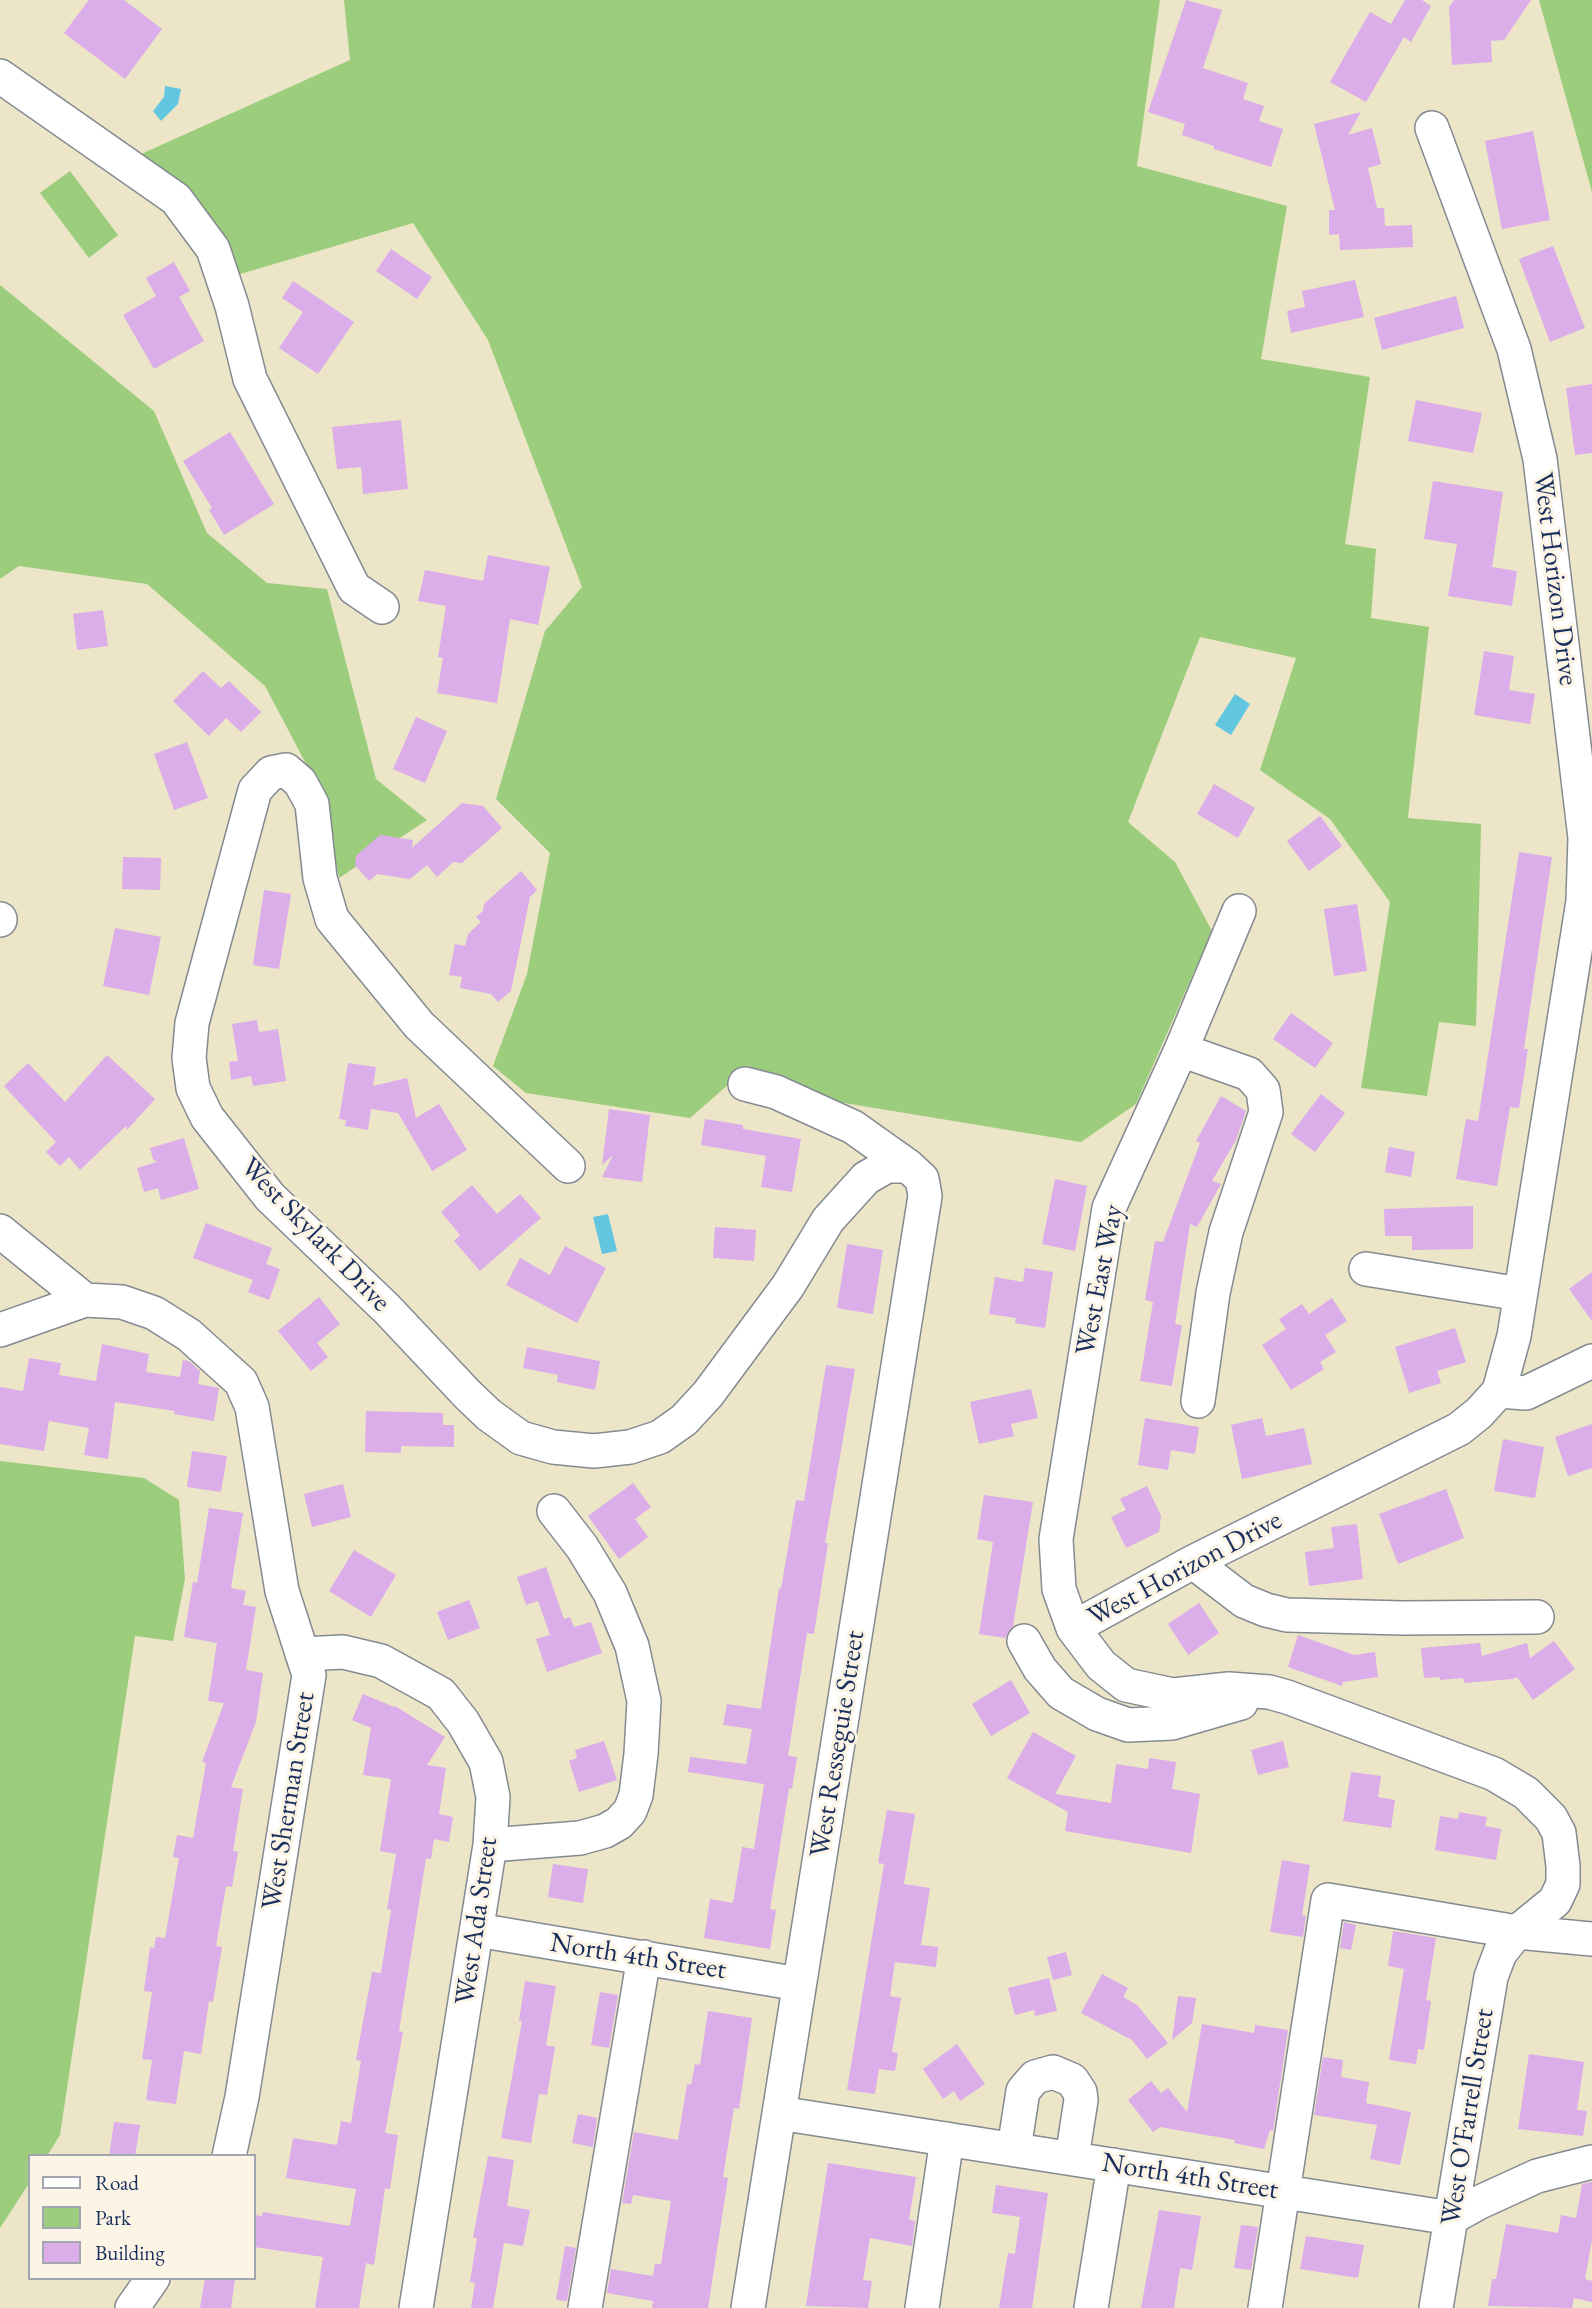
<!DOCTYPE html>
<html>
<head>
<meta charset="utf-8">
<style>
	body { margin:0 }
	#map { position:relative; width:1592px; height:2308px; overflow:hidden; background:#ece5c7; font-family:"EB Garamond",serif }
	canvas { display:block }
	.legend { position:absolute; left:28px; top:2154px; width:228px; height:126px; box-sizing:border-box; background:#fcf5e5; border:2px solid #a2a6af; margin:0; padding:9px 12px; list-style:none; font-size:21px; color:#1b2f5e }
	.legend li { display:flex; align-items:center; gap:14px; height:35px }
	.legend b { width:35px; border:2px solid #a2a6af }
</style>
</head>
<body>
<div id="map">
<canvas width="1592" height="2308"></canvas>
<ul class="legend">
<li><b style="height:9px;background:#fff"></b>Road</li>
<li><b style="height:19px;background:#9bcd7d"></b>Park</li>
<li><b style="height:19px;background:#dbade9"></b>Building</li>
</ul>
</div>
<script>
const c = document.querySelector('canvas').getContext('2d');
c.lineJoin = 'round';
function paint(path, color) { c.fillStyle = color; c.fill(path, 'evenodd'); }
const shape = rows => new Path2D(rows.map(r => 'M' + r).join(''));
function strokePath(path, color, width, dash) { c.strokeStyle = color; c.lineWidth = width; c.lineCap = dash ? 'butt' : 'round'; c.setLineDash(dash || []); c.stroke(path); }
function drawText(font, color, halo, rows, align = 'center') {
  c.font = font + ' "EB Garamond",serif'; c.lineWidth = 6; c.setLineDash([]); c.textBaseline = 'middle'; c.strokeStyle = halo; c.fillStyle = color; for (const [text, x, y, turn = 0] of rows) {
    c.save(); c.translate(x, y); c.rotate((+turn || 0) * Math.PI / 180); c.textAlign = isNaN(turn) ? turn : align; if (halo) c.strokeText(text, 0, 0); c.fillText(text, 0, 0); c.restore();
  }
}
const green = shape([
	[344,0,1160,0,1137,166,1287,206,1261,359,1370,377,1345,544,1376,549,1371,618,1429,627,1408,818,1481,824,1476,1026,1439,1022,1427,1096,1361,1088,1390,902,1330,819,1260,770,1296,658,1200,637,1128,822,1175,862,1212,931,1136,1104,1081,1142,729,1084,690,1118,526,1093,493,1066,527,974,550,853,496,799,545,631,582,587,488,340,413,223,237,275,139,155,350,60],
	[1539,0,1592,0,1592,192],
	[70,171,118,235,89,258,40,193],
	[0,285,154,411,207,533,267,583,327,589,376,779,427,820,339,878,323,796,265,686,147,584,19,566,0,579],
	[0,1461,144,1478,179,1500,185,1579,173,1641,135,1636,60,2135,47,2156,30,2156,30,2182,0,2228]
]);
const water = shape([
	[165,86,181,89,178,104,161,121,153,111,164,97],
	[1235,694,1250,704,1231,735,1215,725],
	[608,1214,617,1251,602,1254,593,1217]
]);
const building = shape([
	[89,0,124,0,162,29,125,79,64,33],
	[1186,0,1222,10,1203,68,1248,83,1243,99,1264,106,1259,121,1283,129,1271,167,1214,149,1214,146,1182,135,1185,124,1148,112],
	[1405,0,1422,0,1431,6,1411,42,1404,37,1366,102,1330,82,1370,12,1391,24],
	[1454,0,1531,0,1504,40,1491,41,1492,62,1452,65,1449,7],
	[1361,112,1348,135,1372,128,1381,164,1368,168,1377,208,1384,208,1385,226,1412,225,1413,247,1340,250,1339,234,1329,235,1329,210,1335,210,1314,124],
	[1533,131,1550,220,1502,229,1485,141],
	[1553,246,1585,328,1550,342,1519,259],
	[391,249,432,277,417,299,376,271],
	[174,262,190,291,179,297,204,341,154,369,123,315,156,296,146,278],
	[1355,280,1364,317,1291,333,1287,311,1305,307,1302,291],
	[293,281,354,322,318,374,279,348,303,312,282,298],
	[1456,296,1464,328,1382,350,1374,318],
	[1592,384,1592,453,1575,455,1566,388],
	[1416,400,1482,413,1473,453,1408,441],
	[401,420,408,489,363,494,361,467,337,469,332,427],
	[230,432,274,504,224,535,209,510,212,508,183,461],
	[1433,481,1503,492,1492,567,1517,571,1512,606,1448,596,1457,544,1424,539],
	[488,555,550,567,538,625,510,619,497,703,437,693,443,658,438,657,446,606,418,601,425,570,483,581],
	[103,610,108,646,77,650,73,614],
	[1484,651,1514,656,1509,690,1535,694,1530,724,1474,715],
	[203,671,221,688,229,681,261,712,241,732,226,718,209,736,173,701],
	[416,717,447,731,425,783,393,769],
	[187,742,208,798,174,810,154,754],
	[1214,784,1255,808,1238,838,1197,814],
	[462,803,483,806,502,828,462,863,453,862,437,877,427,865,410,879,377,874,369,881,355,865,356,856,380,835,413,840,412,848],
	[1320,816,1342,846,1309,871,1287,841],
	[1519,852,1552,857,1524,1049,1528,1049,1519,1108,1510,1107,1497,1186,1456,1179,1466,1119,1478,1121],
	[123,857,161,858,160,890,122,889],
	[521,871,537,890,530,897,511,991,498,1002,491,994,460,988,462,977,449,975,455,944,465,946,468,934,481,922,476,917,483,911,484,904],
	[264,890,291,894,279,969,253,965],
	[1357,904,1367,971,1334,976,1324,909],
	[115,928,161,937,149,995,103,986],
	[1291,1013,1333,1043,1315,1068,1273,1039],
	[257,1020,259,1032,278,1029,286,1081,253,1086,251,1076,231,1080,229,1062,238,1061,232,1024],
	[107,1055,155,1099,127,1130,126,1126,80,1170,69,1157,60,1166,46,1152,56,1142,4,1086,28,1063,65,1102],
	[348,1063,376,1067,373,1086,407,1078,416,1118,439,1104,467,1150,432,1171,398,1113,371,1109,368,1130,345,1126,346,1120,339,1119],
	[1321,1094,1345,1113,1315,1152,1291,1134],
	[1221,1096,1246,1111,1236,1140,1212,1181,1221,1184,1197,1227,1190,1224,1175,1324,1182,1325,1172,1386,1140,1381,1153,1302,1145,1300,1155,1241,1163,1242,1200,1143,1196,1141],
	[609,1109,650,1115,642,1182,602,1177,613,1155,602,1165],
	[705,1119,743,1125,743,1129,801,1139,792,1192,761,1187,766,1156,701,1145],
	[184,1138,199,1189,161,1200,158,1188,144,1192,137,1168,157,1162,153,1159,150,1148],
	[1389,1147,1415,1152,1411,1177,1385,1172],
	[1055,1179,1087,1186,1075,1251,1042,1244],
	[472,1185,497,1214,520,1194,541,1218,480,1271,454,1241,460,1235,441,1212],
	[1473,1206,1473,1249,1412,1250,1412,1236,1385,1236,1384,1209],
	[206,1223,272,1248,266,1264,280,1269,269,1300,248,1292,253,1280,193,1258],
	[715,1227,756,1230,754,1261,713,1258],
	[847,1244,883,1250,873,1314,837,1308],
	[565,1246,606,1268,577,1323,506,1285,520,1258,550,1275],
	[1025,1268,1053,1272,1045,1328,1015,1323,1016,1318,989,1314,995,1277,1023,1282],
	[1592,1272,1592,1321,1569,1289],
	[319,1297,340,1324,317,1343,328,1357,311,1371,278,1331],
	[1332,1298,1347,1321,1325,1335,1336,1352,1320,1362,1324,1369,1291,1390,1262,1345,1286,1329,1279,1319,1302,1304,1309,1314],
	[1455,1328,1466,1362,1437,1371,1441,1383,1409,1393,1395,1347],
	[102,1344,149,1354,146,1372,180,1377,183,1360,189,1361,200,1371,198,1384,219,1388,214,1421,174,1414,175,1411,115,1402,108,1459,84,1455,89,1428,49,1421,44,1451,0,1444,0,1387,23,1391,29,1358,61,1363,59,1375,96,1381],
	[527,1347,600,1361,595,1390,557,1382,558,1375,523,1368],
	[826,1365,855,1369,825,1543,828,1543,814,1634,807,1633,788,1756,797,1757,792,1789,789,1788,770,1909,776,1910,770,1949,704,1938,710,1899,733,1903,742,1847,754,1849,764,1784,688,1772,690,1757,746,1764,752,1729,723,1725,727,1704,761,1709,779,1588,781,1589,796,1500,804,1501],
	[1031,1389,1038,1418,1011,1424,1014,1436,979,1444,970,1402],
	[366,1411,443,1413,443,1425,454,1425,454,1447,401,1446,401,1453,365,1452],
	[1145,1418,1199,1427,1195,1454,1171,1450,1168,1470,1138,1465],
	[1262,1418,1266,1436,1304,1428,1312,1464,1242,1479,1231,1425],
	[1592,1424,1592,1468,1568,1476,1555,1437],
	[1503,1439,1544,1447,1535,1498,1494,1491],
	[192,1451,227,1456,221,1492,187,1487],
	[633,1483,651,1507,635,1519,648,1537,619,1559,588,1516],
	[343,1484,351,1517,312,1527,304,1494],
	[1147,1486,1161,1516,1159,1532,1126,1548,1111,1517,1126,1510,1120,1499],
	[1446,1489,1464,1538,1398,1564,1379,1514],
	[984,1495,1033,1502,1013,1626,1005,1638,979,1634,993,1542,977,1539],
	[209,1508,243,1513,231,1588,246,1591,243,1605,256,1607,246,1670,263,1673,256,1722,231,1787,243,1789,233,1851,238,1852,232,1887,226,1886,216,1946,222,1947,213,2002,209,2001,201,2054,184,2051,176,2104,146,2100,152,2060,142,2059,152,1992,144,1991,150,1947,154,1948,156,1937,165,1938,179,1858,173,1857,177,1835,193,1838,206,1763,202,1762,224,1703,208,1701,217,1643,184,1637,193,1582,197,1583],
	[1357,1524,1363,1579,1309,1586,1305,1552,1334,1548,1331,1527],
	[354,1550,396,1575,371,1617,329,1591],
	[546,1567,564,1619,570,1617,574,1627,591,1622,602,1653,547,1672,536,1639,550,1635,538,1601,526,1605,517,1577],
	[469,1600,480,1628,448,1640,437,1612],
	[1199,1603,1219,1633,1188,1655,1168,1624],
	[1298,1635,1354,1655,1375,1652,1378,1677,1343,1682,1342,1686,1288,1667],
	[1554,1641,1575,1669,1533,1700,1517,1677,1513,1679,1464,1683,1463,1678,1440,1680,1440,1677,1424,1678,1421,1648,1480,1643,1482,1656,1527,1643,1530,1658],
	[1011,1680,1030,1713,991,1736,972,1704],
	[363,1694,394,1707,395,1706,445,1737,427,1765,446,1768,439,1814,453,1817,449,1842,434,1839,431,1859,426,1858,399,2031,403,2032,385,2133,398,2135,390,2189,385,2188,374,2265,366,2263,359,2308,315,2308,323,2257,254,2247,254,2215,262,2216,263,2212,350,2226,356,2189,286,2178,293,2138,337,2145,341,2121,351,2123,361,2061,356,2060,372,1972,381,1973,391,1910,387,1909,396,1854,380,1851,391,1779,363,1775,371,1728,352,1720],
	[1033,1732,1076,1756,1055,1794,1111,1803,1116,1764,1148,1769,1149,1758,1176,1762,1172,1789,1200,1794,1191,1853,1065,1831,1068,1812,1007,1778],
	[604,1741,617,1780,579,1792,569,1761,577,1758,575,1750],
	[1283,1741,1289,1767,1258,1775,1251,1750],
	[1351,1772,1381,1776,1378,1797,1395,1800,1391,1828,1343,1821],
	[887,1810,915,1814,904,1884,930,1888,921,1945,938,1947,936,1967,895,1962,890,1996,901,1998,892,2052,898,2053,895,2071,879,2069,875,2094,847,2090,884,1864,878,1863],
	[1459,1812,1487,1817,1485,1826,1501,1829,1496,1860,1435,1850,1440,1816,1458,1819],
	[1282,1860,1310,1865,1302,1915,1306,1916,1303,1937,1270,1932],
	[553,1864,588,1869,583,1903,548,1897],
	[1344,1922,1356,1925,1351,1950,1340,1948],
	[1393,1931,1436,1938,1426,2000,1431,2001,1424,2050,1418,2049,1416,2064,1389,2060,1404,1969,1388,1966],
	[1066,1952,1072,1975,1053,1980,1047,1957],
	[1102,1974,1128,1988,1123,1997,1137,2005,1168,2043,1147,2059,1132,2040,1081,2013],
	[1049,1978,1057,2011,1035,2016,1034,2010,1015,2015,1008,1988],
	[525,1981,556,1986,546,2045,555,2047,547,2095,539,2094,531,2143,501,2138,522,2021,519,2021],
	[600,1992,618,1995,609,2048,591,2045],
	[1178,1996,1196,1998,1192,2023,1172,2040],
	[708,2011,752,2018,739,2109,734,2108,723,2177,728,2178,708,2308,652,2308,653,2301,607,2293,611,2269,653,2276,655,2264,661,2264,671,2201,633,2195,631,2204,622,2203,634,2132,678,2140,687,2084,691,2085,695,2064,700,2065],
	[1202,2024,1254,2033,1255,2025,1288,2030,1273,2131,1270,2130,1264,2149,1234,2143,1235,2140,1160,2127,1153,2132,1128,2100,1151,2081,1161,2093,1168,2088,1187,2112],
	[957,2044,985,2084,960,2101,954,2091,943,2099,923,2069],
	[1529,2054,1584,2062,1577,2110,1587,2111,1583,2136,1518,2129],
	[1323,2057,1343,2060,1341,2077,1369,2082,1366,2103,1411,2112,1400,2165,1370,2159,1377,2125,1314,2115],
	[578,2114,597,2118,593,2147,572,2143],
	[114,2122,140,2125,135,2156,109,2156],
	[488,2156,514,2160,507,2206,530,2210,523,2246,504,2243,493,2308,471,2308,475,2283,470,2282,477,2238,473,2238],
	[828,2163,916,2177,909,2220,915,2221,912,2246,870,2238,863,2280,872,2281,868,2308,806,2306],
	[1592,2182,1592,2240,1585,2279,1592,2281,1592,2302,1574,2298,1572,2308,1488,2306,1492,2279,1496,2279,1506,2224,1558,2233,1561,2215,1576,2218,1582,2184],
	[996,2185,1048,2193,1032,2308,999,2308,1008,2253,1015,2254,1020,2217,992,2213],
	[1159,2210,1201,2216,1192,2270,1180,2268,1174,2308,1141,2308],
	[1241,2225,1258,2227,1251,2270,1234,2268],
	[1306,2236,1364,2245,1358,2278,1300,2269],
	[565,2246,576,2248,567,2301,556,2300],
	[205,2278,235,2278,231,2308,200,2308]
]);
const minor = shape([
	[0,76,176,199,213,249,232,306,250,379,354,588,382,607],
	[1239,911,1181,1050,1109,1208,1056,1539,1059,1589,1073,1628,1101,1665,1126,1685,1173,1695,1229,1689,1269,1692,1287,1697,1494,1774,1526,1793,1551,1818,1559,1833,1563,1866,1563,1884,1555,1901,1517,1932,1500,1953,1491,1977,1436,2308],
	[0,920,0,919],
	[1181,1050,1249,1074,1263,1090,1266,1112,1226,1232,1213,1293,1198,1401],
	[745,1084,776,1092,853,1127,908,1166],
	[568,1166,419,1025,332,919,320,878,312,804,300,782,286,770,271,773,255,790,192,1023,189,1058,193,1088,207,1117,270,1197,387,1309,468,1395,489,1415,521,1438,553,1447,594,1451,630,1447,660,1437,684,1420,708,1394,788,1286,828,1220,866,1178,887,1166,908,1166,922,1179,925,1196,748,2308],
	[0,1231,85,1300],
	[1366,1269,1520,1294],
	[0,1330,85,1300,122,1302,154,1313,189,1335,241,1382,252,1407,282,1591,309,1675,242,2097,229,2156],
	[1499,1391,1526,1393,1592,1361],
	[1193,1562,1244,1601,1266,1610,1287,1615,1403,1618,1537,1617],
	[1073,1628,1193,1562,1459,1429,1479,1413,1499,1391,1514,1336,1583,901,1585,838,1540,459,1514,349,1432,128],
	[1024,1641,1040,1669,1061,1693,1097,1714,1128,1725,1172,1723,1241,1703],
	[302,1654,343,1652,381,1661,441,1694,463,1722,486,1762,493,1797,490,1845,416,2308],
	[490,1845,580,1838,605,1831,619,1823,630,1811,636,1795,641,1754,644,1701,632,1646,610,1593,582,1547,554,1511],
	[477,1930,799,1984],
	[779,2113,1451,2218,1478,2203,1537,2176,1592,2162],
	[1014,2149,1023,2091,1035,2077,1053,2072,1072,2080,1080,2092,1081,2100,1072,2158],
	[132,2308,153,2278],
	[585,2308,644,1957],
	[922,2308,947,2139],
	[1091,2308,1114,2165],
	[1265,2308,1328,1900,1517,1932,1592,1939]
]);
const streetNames = [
	["West Horizon Drive",1555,579,83],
	["West Skylark Drive",315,1235,46],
	["West East Way",1100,1280,-79],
	["West Horizon Drive",1185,1569,-28],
	["West Resseguie Street",838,1744,-81],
	["West Sherman Street",289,1801,-81],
	["West Ada Street",477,1921,-82],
	["North 4th Street",638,1957,9],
	["West O'Farrell Street",1468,2117,-81],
	["North 4th Street",1190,2177,9]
];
paint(green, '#9bcd7d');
paint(water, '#63c6e1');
paint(building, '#dbade9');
strokePath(minor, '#848a92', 36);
strokePath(minor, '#fff', 33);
drawText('28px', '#1b2f5e', '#fcf5e5', streetNames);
</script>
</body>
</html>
